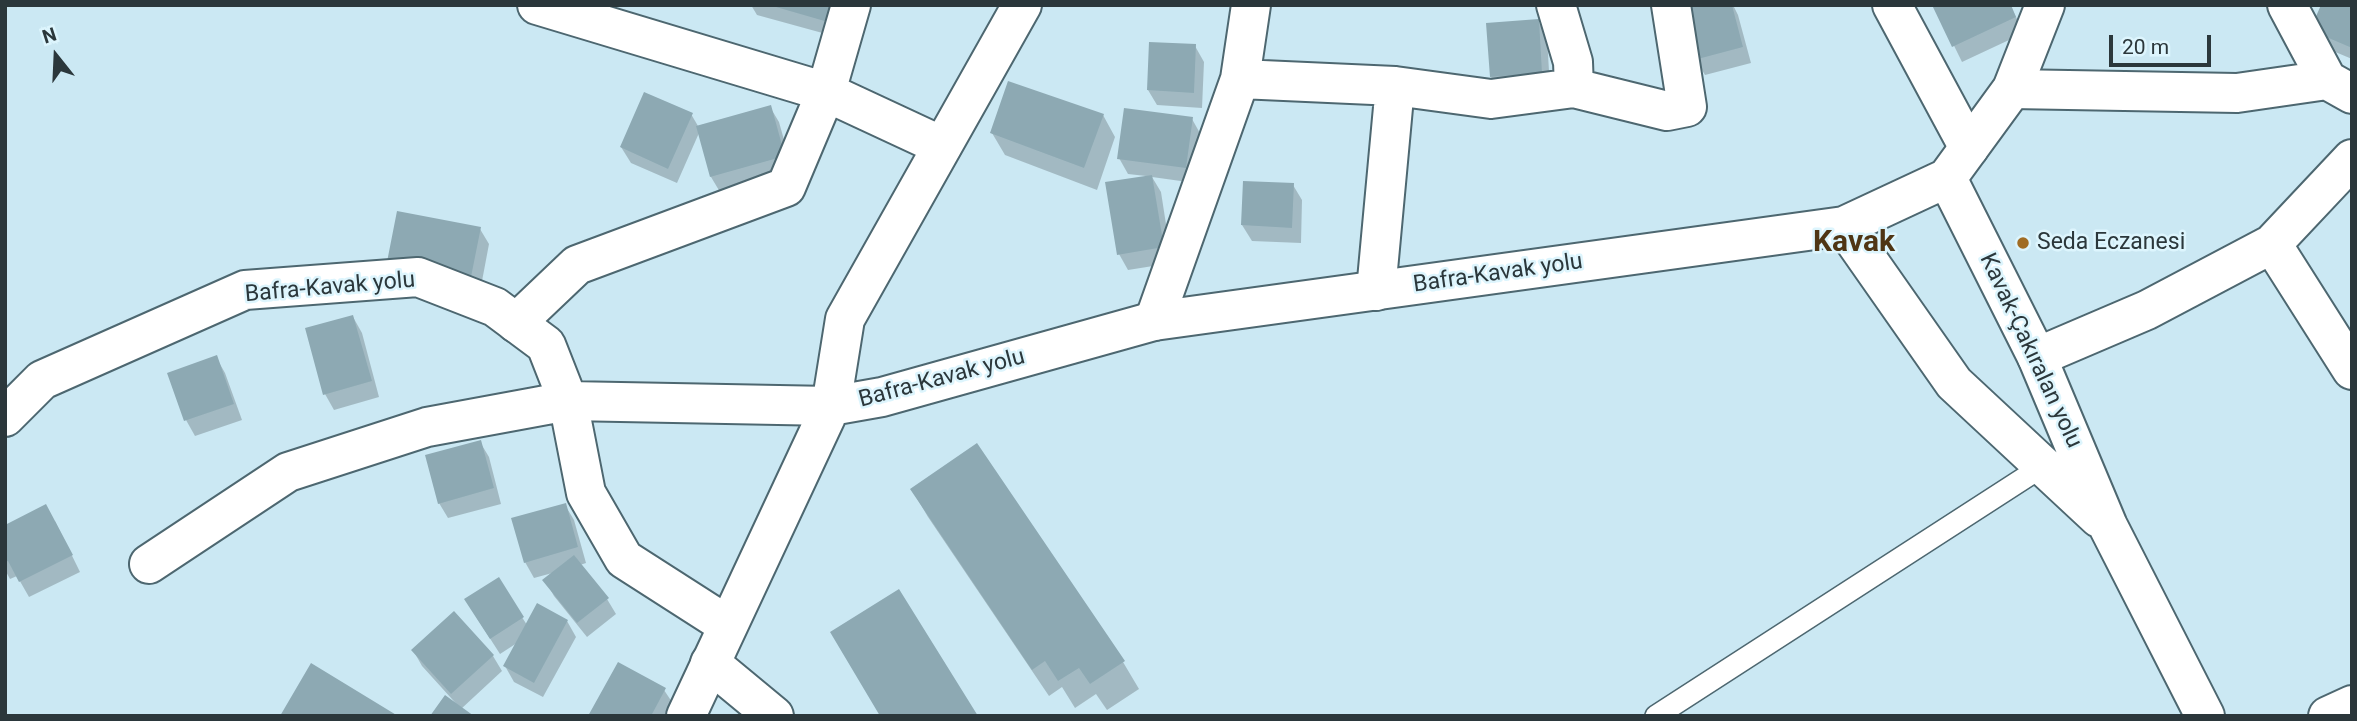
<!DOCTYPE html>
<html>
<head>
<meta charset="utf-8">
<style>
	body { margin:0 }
	#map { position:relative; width:2357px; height:721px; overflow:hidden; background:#cbe8f3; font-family:Roboto,sans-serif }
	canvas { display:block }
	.frame { position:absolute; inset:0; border:7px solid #2b373b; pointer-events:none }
	.north { position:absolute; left:21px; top:21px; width:70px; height:70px; -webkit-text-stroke:5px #ddf5fd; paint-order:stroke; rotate:342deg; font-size:19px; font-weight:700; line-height:28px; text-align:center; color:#2b373b }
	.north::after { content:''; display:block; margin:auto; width:24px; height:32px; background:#2b373b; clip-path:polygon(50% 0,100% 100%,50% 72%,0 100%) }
	.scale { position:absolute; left:2109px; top:35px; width:102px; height:32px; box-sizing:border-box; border:4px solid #2b373b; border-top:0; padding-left:9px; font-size:21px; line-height:24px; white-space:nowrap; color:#2b373b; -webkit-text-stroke:5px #ddf5fd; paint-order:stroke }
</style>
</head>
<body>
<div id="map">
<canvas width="2357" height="721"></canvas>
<div class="frame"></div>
<div class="north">N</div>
<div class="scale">20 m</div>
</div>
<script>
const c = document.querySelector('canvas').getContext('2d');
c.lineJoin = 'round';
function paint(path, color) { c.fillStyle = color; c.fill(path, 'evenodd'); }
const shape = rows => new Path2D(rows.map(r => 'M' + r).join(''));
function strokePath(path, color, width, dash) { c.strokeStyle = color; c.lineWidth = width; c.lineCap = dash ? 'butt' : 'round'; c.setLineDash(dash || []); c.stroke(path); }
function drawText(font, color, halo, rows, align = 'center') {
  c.font = font + ' Roboto,sans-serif'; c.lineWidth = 5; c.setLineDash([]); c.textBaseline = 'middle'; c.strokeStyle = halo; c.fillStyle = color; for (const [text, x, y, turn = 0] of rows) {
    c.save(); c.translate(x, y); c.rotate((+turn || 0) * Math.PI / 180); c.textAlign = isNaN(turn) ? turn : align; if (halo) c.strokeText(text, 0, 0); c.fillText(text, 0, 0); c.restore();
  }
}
const shadow = shape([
	[751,5,846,5,837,37,757,15],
	[1706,5,1733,5,1738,15,1751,63,1705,75,1696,60],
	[1934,5,2010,5,2024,33,1962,62],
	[2352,5,2352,59,2321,46,2312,30],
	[1538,21,1547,37,1550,88,1500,92,1491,77],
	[1195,46,1204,62,1202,108,1157,105,1148,90],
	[770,107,779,122,793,172,720,192,711,177,699,133,677,183,631,163,621,147,691,114,698,126],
	[1103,115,1115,137,1097,190,1005,155,992,133],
	[1192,119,1201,135,1195,183,1152,177,1161,192,1172,263,1128,270,1119,254,1146,176,1128,174,1119,158],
	[1293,185,1302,200,1301,243,1252,241,1242,225],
	[480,229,489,244,479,297,397,282],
	[353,317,362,333,379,397,334,410,325,394],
	[216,357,225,373,242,420,195,436,186,420,170,374],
	[480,442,489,457,501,504,448,518,439,503],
	[912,490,1123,662,1139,689,1107,710,1096,694,1075,708,1062,687,1049,696,928,517],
	[565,505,574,520,586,563,580,565,607,599,616,614,587,637,554,596,545,580,556,572,534,578,525,562],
	[55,521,80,572,29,597,17,576,10,579,5,570,5,526],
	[498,580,527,625,567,621,576,637,543,697,514,682,505,666,517,643,500,654,475,615],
	[413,650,493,656,502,671,461,709,422,666],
	[664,690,674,705,668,716,590,716]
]);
const building = shape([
	[769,5,833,5,828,22],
	[1699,5,1732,5,1743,47,1694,60,1681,10],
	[1932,5,2011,5,2016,17,1952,47],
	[2321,5,2352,5,2352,48,2310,30],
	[1539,19,1542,73,1490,77,1486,23],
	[1149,42,1196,44,1194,93,1147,90],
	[1008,81,1104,114,1084,168,990,133],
	[644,92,693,113,668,169,620,147],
	[771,105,785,156,710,177,696,126],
	[1124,108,1193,117,1186,168,1117,159],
	[1152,175,1164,247,1117,255,1105,182],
	[1243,181,1294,183,1292,228,1241,225],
	[397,211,481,227,470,282,386,267],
	[353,315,372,381,323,395,305,328],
	[217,355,234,404,184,421,167,373],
	[481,440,494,488,438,504,425,455],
	[977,443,1125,661,1090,684,1079,668,1058,681,1045,661,1032,670,910,489],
	[566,503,578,547,524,563,511,518],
	[46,504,73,555,19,582,8,561,5,562,5,525],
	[574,555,609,598,577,623,542,580],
	[499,577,524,617,490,639,464,599],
	[899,589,978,716,880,716,830,632],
	[537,603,568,620,534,683,503,666],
	[454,611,494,655,451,694,411,650],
	[618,662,666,688,651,716,588,716],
	[311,663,398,716,280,716],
	[445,695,474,716,430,716]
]);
const lane = shape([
	[1656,716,2043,466]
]);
const street = shape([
	[537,5,826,92,942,146],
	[1556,5,1573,62,1574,88],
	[1892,5,1969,148],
	[2287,5,2327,80,2352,94],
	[1240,79,1395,86,1491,99,1574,88,1667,111,1687,107,1671,5],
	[2012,89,2237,93,2327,80],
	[2272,244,2352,370],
	[1376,291,1395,86],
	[1154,321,1240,79,1251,5],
	[516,323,577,265,786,187,826,92,851,5],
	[2037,357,2147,310,2272,244,2352,159],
	[149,564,288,472,427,427,568,401,586,493,624,559,727,625],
	[710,663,774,716],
	[2328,716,2352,705]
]);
const secondary = shape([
	[1947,178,2037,357,2108,526,2205,716],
	[1844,226,1954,383,2099,518],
	[5,417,42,380,245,290,418,277,495,307,546,345,568,401,831,406,882,397,1154,321,1844,226,1947,178,2012,89,2045,5],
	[686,716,831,406,845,319,1022,5]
]);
const markers = [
	[2023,243,7,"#a06c23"]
];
const poiNames = [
	["Seda Eczanesi",2037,243]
];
const streetNames = [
	["Bafra-Kavak yolu",1498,274,-8],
	["Bafra-Kavak yolu",330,288,-5],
	["Kavak-Çakıralan yolu",2030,351,65],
	["Bafra-Kavak yolu",942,379,-15]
];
const districtNames = [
	["Kavak",1854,243]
];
paint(shadow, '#0003');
paint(building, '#8da9b3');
strokePath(lane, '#4d6770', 24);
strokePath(street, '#4d6770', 42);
strokePath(secondary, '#4d6770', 42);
strokePath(lane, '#fff', 21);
strokePath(street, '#fff', 38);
strokePath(secondary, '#fff', 38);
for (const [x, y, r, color] of markers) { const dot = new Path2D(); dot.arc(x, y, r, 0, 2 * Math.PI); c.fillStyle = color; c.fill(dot); strokePath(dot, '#ddf5fd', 2.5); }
drawText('23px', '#2b373b', '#ddf5fd', poiNames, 'left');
drawText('23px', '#2b373b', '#ddf5fd', streetNames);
drawText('bold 30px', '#4f3514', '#ddf5fd', districtNames);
</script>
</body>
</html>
